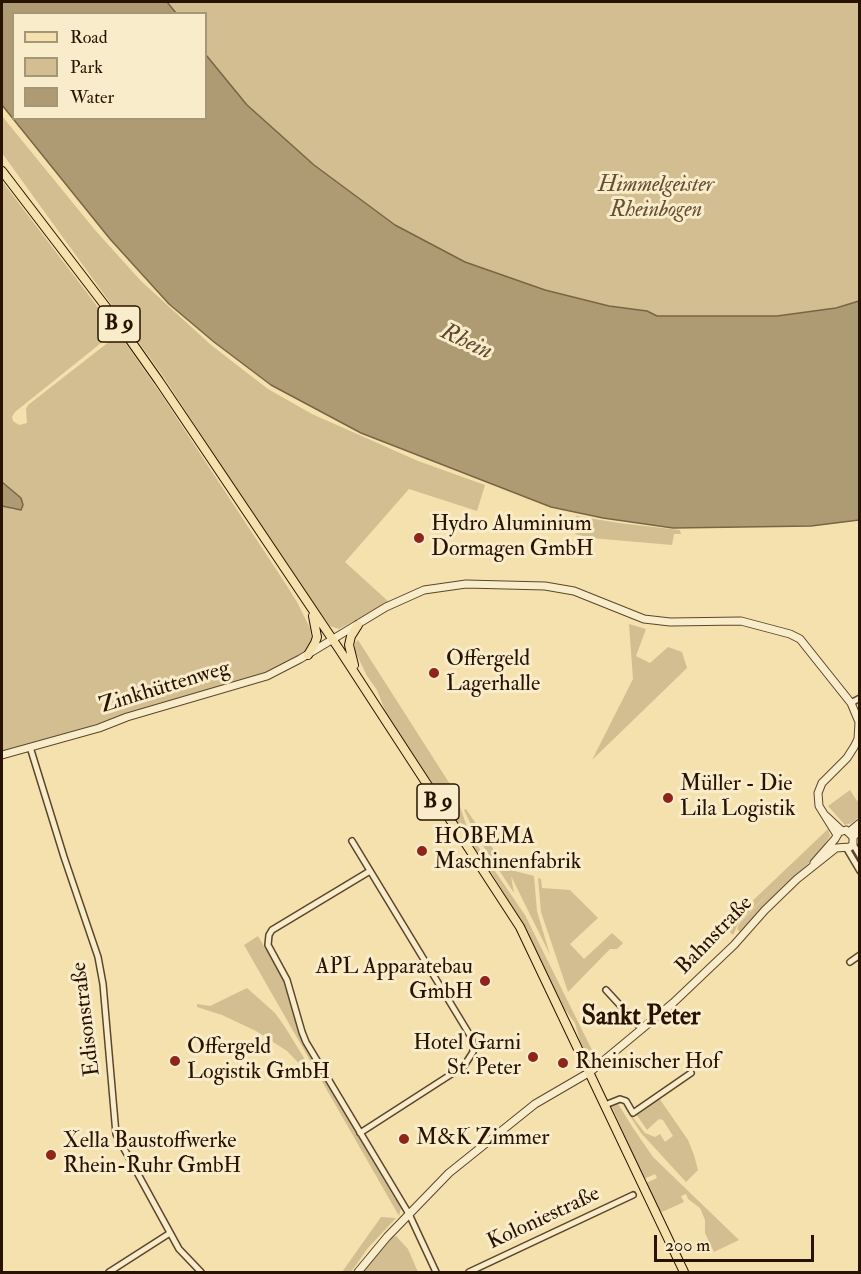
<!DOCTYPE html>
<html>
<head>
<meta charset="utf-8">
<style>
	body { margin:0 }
	#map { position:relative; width:861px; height:1274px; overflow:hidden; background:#f5e1ae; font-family:"IM FELL Double Pica",serif }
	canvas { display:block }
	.frame { position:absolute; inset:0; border:3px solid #281300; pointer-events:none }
	.legend { position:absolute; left:12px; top:12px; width:195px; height:108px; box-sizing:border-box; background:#f8ecca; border:2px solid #a59579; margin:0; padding:8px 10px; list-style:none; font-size:18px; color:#281300 }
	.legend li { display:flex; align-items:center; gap:12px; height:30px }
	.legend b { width:30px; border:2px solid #a59579 }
	.scale { position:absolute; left:654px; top:1235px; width:160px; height:27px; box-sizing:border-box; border:3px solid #281300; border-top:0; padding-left:8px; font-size:18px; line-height:21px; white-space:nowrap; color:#281300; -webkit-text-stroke:4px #f8ecca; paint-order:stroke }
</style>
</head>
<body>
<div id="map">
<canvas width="861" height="1274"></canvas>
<div class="frame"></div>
<ul class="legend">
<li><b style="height:8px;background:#f5e1ae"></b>Road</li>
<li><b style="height:16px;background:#d2be90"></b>Park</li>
<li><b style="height:16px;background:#af9b73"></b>Water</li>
</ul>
<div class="scale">200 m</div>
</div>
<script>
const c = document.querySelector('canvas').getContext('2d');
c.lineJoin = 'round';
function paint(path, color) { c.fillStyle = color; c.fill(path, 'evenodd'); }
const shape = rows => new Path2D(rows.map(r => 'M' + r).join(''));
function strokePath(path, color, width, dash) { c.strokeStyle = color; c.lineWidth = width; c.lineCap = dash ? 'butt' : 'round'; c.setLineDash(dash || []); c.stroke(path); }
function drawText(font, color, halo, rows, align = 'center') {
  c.font = font + ' "IM FELL Double Pica",serif'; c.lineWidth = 6; c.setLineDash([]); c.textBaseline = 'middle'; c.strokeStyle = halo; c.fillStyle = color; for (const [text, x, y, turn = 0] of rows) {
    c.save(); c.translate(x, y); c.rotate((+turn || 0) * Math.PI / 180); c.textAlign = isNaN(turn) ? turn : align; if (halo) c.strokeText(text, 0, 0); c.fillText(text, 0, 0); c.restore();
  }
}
const green = shape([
	[78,2,859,2,859,404,663,403,206,118,206,14,85,13],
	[2,116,95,230,141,281,211,345,242,369,268,389,312,414,418,461,485,485,477,511,409,489,345,562,389,602,339,629,330,626,269,540,163,376,2,153],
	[2,181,116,331,15,412,12,417,13,421,19,425,27,423,26,409,28,405,119,334,163,397,287,586,297,602,310,628,311,637,314,638,308,649,303,653,290,662,268,673,249,677,236,683,2,752,2,506,15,510,15,493,2,482],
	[576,516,619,523,680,530,681,534,674,534,672,545,591,538,575,534,578,526],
	[629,624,646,629,636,656,650,663,668,647,682,652,687,668,592,760,633,679],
	[358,640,455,792,466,824,473,839,525,915,593,1052,588,1054,590,1057,588,1058,580,1041,575,1023,564,1008,527,931,491,872,486,870,389,721,377,690,367,676,355,651,355,643],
	[850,790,857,801,859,799,859,817,852,823,845,825,828,806],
	[466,809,507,869,534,876,537,911,550,955,511,876,514,893,476,835,464,810],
	[828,829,830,836,825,843,828,844,740,932,737,929,739,924,776,886,738,924,733,935,725,927],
	[538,878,541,879,542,888,570,890,598,918,570,944,584,959,612,933,623,943,617,949,610,949,568,992,541,912],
	[258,936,285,982,301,1037,357,1130,356,1132,395,1199,396,1199,401,1208,399,1216,244,945],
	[247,988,275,1013,285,1027,317,1079,315,1080,287,1051,256,1031,222,1015,197,1007,197,1004,210,1006],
	[659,1098,688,1140,694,1155,698,1170,686,1182,641,1133,621,1102,645,1133,655,1137,660,1134,665,1142,673,1136,663,1120,659,1119,647,1130,636,1114],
	[617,1102,633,1128,653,1157,739,1240,714,1252,705,1233,705,1220,700,1208,688,1199,686,1194,681,1196,684,1202,662,1212,657,1208,646,1183,657,1178,655,1174,644,1179,611,1105],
	[381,1217,396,1218,368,1248,351,1272,342,1272],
	[396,1236,408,1249,418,1272,363,1272,391,1237]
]);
const water = shape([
	[2,2,167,2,176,13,14,14,14,118,206,118,206,55,247,105,314,165,395,225,465,262,545,290,609,306,647,311,657,316,777,316,836,308,859,301,859,520,811,526,673,528,603,518,551,507,361,433,271,385,214,342,169,304,110,239,2,105,2,2],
	[2,482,21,498,23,505,21,510,2,506,2,482]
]);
const minor = shape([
	[851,703,860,698],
	[30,747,64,857,98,957,103,984,116,1134,179,1249,201,1272],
	[352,841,471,1037,473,1044,473,1052,464,1066,360,1133],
	[853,844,860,856],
	[847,849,860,871],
	[370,871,272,930,269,935,268,945,287,980,302,1032,306,1042,409,1214,436,1272],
	[850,962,860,955],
	[606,990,642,1029],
	[605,1105,620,1099,626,1101,633,1113,691,1073],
	[109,1272,170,1233],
	[469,1272,633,1195]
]);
const tertiary = shape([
	[2,755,99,728,127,717,267,676,300,659,386,607,424,590,466,584,545,586,574,591,644,619,670,622,741,621,790,634,800,639,851,703,859,722,858,739,854,747,847,758,822,783,818,793,819,806,837,835],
	[826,816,842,831],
	[849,832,860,823],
	[814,863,835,839,839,832,846,830,853,837],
	[358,1272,387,1237,449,1173,535,1104,590,1072,673,1003,734,945,765,910,797,879,836,848,850,847,853,844,853,837,860,830]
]);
const primary = shape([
	[2,171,116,320,159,381,339,649,520,927,684,1272],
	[308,655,315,643,317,637,313,616],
	[354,665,349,645,351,636,358,625]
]);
const markers = [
	[419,538,6,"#8f2418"],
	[434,673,6,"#8f2418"],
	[668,798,6,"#8f2418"],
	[422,851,6,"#8f2418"],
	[485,981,6,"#8f2418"],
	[533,1057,6,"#8f2418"],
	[175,1061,6,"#8f2418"],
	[563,1063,6,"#8f2418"],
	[404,1139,6,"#8f2418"],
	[51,1155,6,"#8f2418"]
];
const shields = [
	[119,324,42],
	[438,802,42]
];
const shieldNames = [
	["B 9",119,324],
	["B 9",438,802]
];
const parkNames = [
	["Himmelgeister",656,186],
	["Rheinbogen",656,211]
];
const poiNames = [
	["Hydro Aluminium",431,525],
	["Dormagen GmbH",431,550],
	["Offergeld",446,660],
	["Lagerhalle",446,685],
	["Müller - Die",680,785],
	["Lila Logistik",680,810],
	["HOBEMA",434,838],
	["Maschinenfabrik",434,863],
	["APL Apparatebau",473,968,"right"],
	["GmbH",473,993,"right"],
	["Hotel Garni",521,1044,"right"],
	["St. Peter",521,1069,"right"],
	["Offergeld",187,1048],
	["Logistik GmbH",187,1073],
	["Rheinischer Hof",575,1063],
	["M&K Zimmer",416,1139],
	["Xella Baustoffwerke",63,1142],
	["Rhein-Ruhr GmbH",63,1167]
];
const streetNames = [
	["Zinkhüttenweg",165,688,-17],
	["Bahnstraße",715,936,-46],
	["Edisonstraße",87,1019,-97],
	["Koloniestraße",544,1219,-25]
];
const waterNames = [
	["Rhein",466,343,25]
];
const quarterNames = [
	["Sankt Peter",641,1018]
];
paint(green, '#d2be90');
paint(water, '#af9b73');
strokePath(water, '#796545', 1.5);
strokePath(minor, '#5b462c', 8);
strokePath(tertiary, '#5b462c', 9);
strokePath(primary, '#281300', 10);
strokePath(minor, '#f8ecca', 5);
strokePath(tertiary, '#f8ecca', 7);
strokePath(primary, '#f5e1ae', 8);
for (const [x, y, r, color] of markers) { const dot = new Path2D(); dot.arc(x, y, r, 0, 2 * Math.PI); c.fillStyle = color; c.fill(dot); strokePath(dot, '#f8ecca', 2); }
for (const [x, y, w] of shields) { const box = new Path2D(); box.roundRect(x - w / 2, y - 18, w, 36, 4.5); c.fillStyle = '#f8ecca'; c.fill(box); strokePath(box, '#281300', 1.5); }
drawText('bold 21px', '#281300', null, shieldNames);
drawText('italic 22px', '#644f32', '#f8ecca', parkNames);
drawText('22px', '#281300', '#f8ecca', poiNames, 'left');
drawText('22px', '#281300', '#f8ecca', streetNames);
drawText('italic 24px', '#5e492e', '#f8ecca', waterNames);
drawText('bold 26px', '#281300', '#f8ecca', quarterNames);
</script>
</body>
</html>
